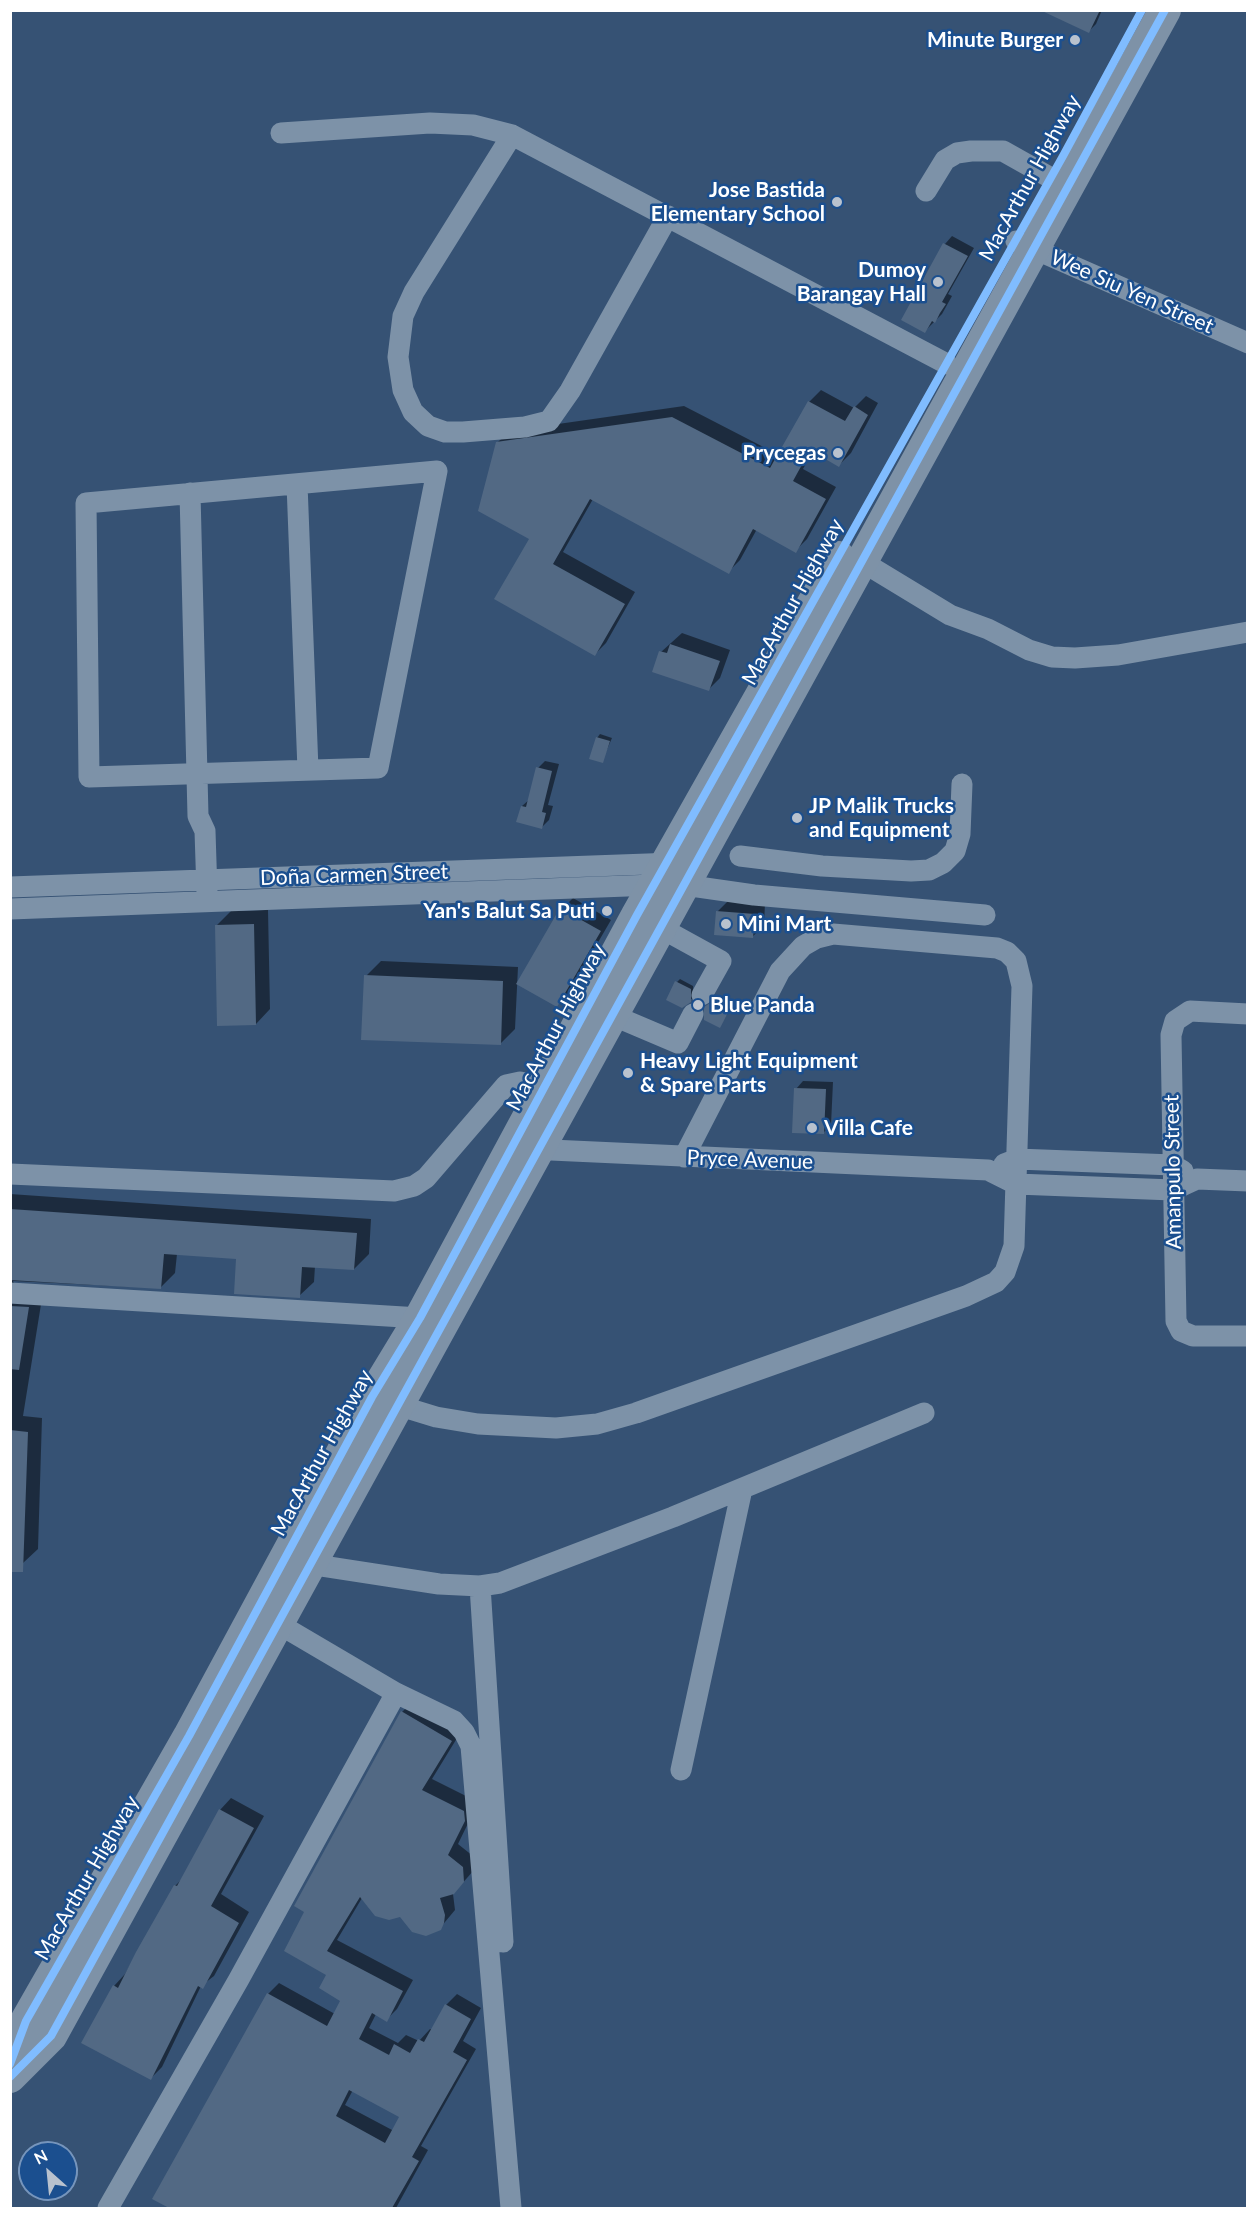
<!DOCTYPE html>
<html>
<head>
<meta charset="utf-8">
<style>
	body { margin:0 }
	#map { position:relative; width:1258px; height:2219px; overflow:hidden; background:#365274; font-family:Lato,sans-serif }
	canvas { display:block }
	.frame { position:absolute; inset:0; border:12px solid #fff; pointer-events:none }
	.north { position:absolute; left:18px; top:2141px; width:60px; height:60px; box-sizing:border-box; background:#1b4f8f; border:2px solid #7695bc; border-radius:50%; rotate:333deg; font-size:16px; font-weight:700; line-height:24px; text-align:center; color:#fff }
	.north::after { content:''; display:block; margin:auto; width:21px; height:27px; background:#b9c2ce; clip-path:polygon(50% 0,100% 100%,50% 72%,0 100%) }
</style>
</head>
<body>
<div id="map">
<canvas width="1258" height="2219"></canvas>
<div class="frame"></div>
<div class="north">N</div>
</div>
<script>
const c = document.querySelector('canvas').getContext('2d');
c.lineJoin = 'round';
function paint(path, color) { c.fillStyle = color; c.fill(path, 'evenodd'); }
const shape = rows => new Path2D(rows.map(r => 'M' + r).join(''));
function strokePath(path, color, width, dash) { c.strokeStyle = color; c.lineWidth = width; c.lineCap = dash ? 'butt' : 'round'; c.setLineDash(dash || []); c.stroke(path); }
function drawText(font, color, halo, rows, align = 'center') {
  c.font = font + ' Lato,sans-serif'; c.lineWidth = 5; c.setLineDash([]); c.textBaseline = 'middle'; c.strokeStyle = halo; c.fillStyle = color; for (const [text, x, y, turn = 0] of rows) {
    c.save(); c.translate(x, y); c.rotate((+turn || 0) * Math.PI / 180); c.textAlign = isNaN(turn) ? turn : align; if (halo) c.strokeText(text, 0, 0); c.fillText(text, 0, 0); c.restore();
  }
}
const shadow = shape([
	[1054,10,1102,10,1096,24,1089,31],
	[952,236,974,248,948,294,952,296,942,314,925,331,903,319,945,244],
	[821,390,854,408,866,396,878,403,851,453,839,465,813,451,803,469,836,487,807,539,795,551,757,529,740,560,728,572,593,499,563,552,635,592,606,643,595,654,531,538,497,443,509,431,684,406,779,455,809,402],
	[682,633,730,650,720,678,709,689,661,652],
	[600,734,612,738,602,761,597,738],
	[545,761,559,764,548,805,553,806,549,820,541,828,522,806,530,799,538,768],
	[573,898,611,920,568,994,557,1005,562,909],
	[728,901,765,903,764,926,752,937,717,912],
	[268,910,270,1009,256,1024,216,926,231,911],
	[381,961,518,967,515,1029,500,1044,366,976],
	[680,979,693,986,694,997,690,1000,677,982],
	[718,998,732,1006,722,1023,709,1004],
	[803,1081,833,1082,831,1125,824,1132,796,1089],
	[10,1194,371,1219,369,1254,354,1269,315,1266,314,1282,299,1296,238,1258,177,1254,175,1273,160,1288,13,1281,17,1289,43,1292,23,1416,42,1418,38,1549,23,1563,10,1563],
	[413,1701,462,1730,432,1779,474,1800,475,1809,458,1844,473,1856,474,1870,453,1894,455,1910,440,1928,401,1915,362,1898,337,1940,413,1980,397,2009,386,2020,376,2014,369,2028,398,2043,406,2035,419,2041,430,2029,432,2030,446,2005,457,1994,481,2008,463,2041,476,2049,421,2146,428,2150,396,2208,173,2208,154,2199,268,1994,279,1983,335,2014,342,2001,328,1974,286,1950,402,1712],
	[353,2090,402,2117,394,2131,345,2105],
	[231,1798,264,1816,221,1894,249,1912,214,1976,201,1986,162,2067,151,2078,114,1986,125,1974,175,1886,183,1878,220,1810]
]);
const building = shape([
	[1040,10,1100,10,1089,33],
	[943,243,968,256,942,302,946,304,940,313,935,323,932,321,925,333,901,320],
	[808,401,845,421,854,406,868,415,839,467,810,450,793,481,826,499,796,553,753,529,729,574,590,499,553,564,625,604,595,656,494,599,529,539,478,511,496,442,672,417,770,468],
	[670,644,720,661,709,691,652,672,659,651,667,653],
	[596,737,610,741,603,763,589,759],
	[536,767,552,771,542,812,546,813,542,829,516,822,521,806,526,807],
	[560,908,601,931,557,1007,516,984],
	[716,911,755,914,753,938,714,935],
	[254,924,256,1025,217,1026,215,925],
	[364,975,503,981,501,1045,361,1040],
	[675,981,691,989,691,1002,682,1008,666,1000],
	[713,1001,730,1009,720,1028,704,1020,704,1007],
	[794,1088,826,1089,824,1134,792,1133],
	[10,1209,357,1233,354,1270,302,1267,300,1298,234,1294,236,1259,164,1254,161,1289,10,1280],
	[10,1306,29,1307,19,1370,10,1369],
	[10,1430,28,1432,23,1572,10,1572],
	[401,1711,452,1741,422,1790,464,1811,465,1821,448,1855,463,1867,464,1882,454,1894,440,1898,445,1915,444,1923,441,1930,426,1936,412,1932,400,1917,389,1920,375,1916,360,1897,327,1951,403,1991,387,2022,372,2013,359,2039,389,2055,394,2044,410,2053,418,2039,424,2042,445,2004,471,2019,453,2052,467,2060,412,2157,419,2161,392,2208,169,2208,152,2199,267,1993,327,2026,340,2001,319,1988,326,1975,284,1951,304,1912,294,1906],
	[349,2090,399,2117,385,2143,336,2116],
	[219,1809,254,1828,211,1906,239,1923,203,1989,198,1986,151,2080,81,2043,113,1985,118,1988,136,1952,174,1885,177,1886]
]);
const minor = shape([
	[281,133,430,123,473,125,512,135,947,364],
	[512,135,414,292,403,316,398,357,403,390,413,412,428,426,445,432,463,432,525,427,549,421,570,391,668,216],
	[926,191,945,160,957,153,971,151,1003,151,1051,178],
	[1016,241,1248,343],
	[437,471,378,768,89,777,86,503,437,471],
	[297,484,308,770],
	[190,493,198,816,205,831,207,893],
	[861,561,950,615,988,629,1029,650,1052,657,1075,658,1118,655,1248,632],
	[740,856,822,866,911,871,929,870,943,863,955,851,960,834,962,784],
	[10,887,675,863],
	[10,909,654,885,684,885,754,895,985,915],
	[661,928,721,961,702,995],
	[1248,1014,1190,1011,1175,1021,1171,1035,1176,1321,1181,1331,1193,1336,1248,1336],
	[612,1015,678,1043,693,1014],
	[529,1149,988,1170,1016,1184,1173,1190,1197,1179,1248,1181],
	[1004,1164,1017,1159,1173,1165,1183,1171],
	[10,1174,394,1191,414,1186,426,1178,506,1085,520,1082,544,1087],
	[10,1293,420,1318],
	[387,1402,436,1417,478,1424,556,1428,597,1424,636,1413,966,1296,996,1282,1005,1272,1014,1246,1022,986,1016,961,1007,952,997,948,833,934,817,938,803,946,780,971,684,1157],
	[309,1564,439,1584,480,1586,500,1583,673,1517,924,1413],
	[480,1586,503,1942],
	[277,1623,396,1693,454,1721,464,1732,471,1746,511,2208],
	[681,1770,742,1489],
	[108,2208,239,1979,396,1693]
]);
const highway = shape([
	[10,2064,26,2021,189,1736,372,1397,420,1318,637,915,839,557],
	[10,2077,51,2036,1165,10]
]);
const cycleway = shape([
	[10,2064,26,2021,189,1736,372,1397,420,1318,637,915,1063,156,1142,10],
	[10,2077,51,2036,1165,10]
]);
const markers = [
	[1075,40,6,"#b9c2ce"],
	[837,202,6,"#b9c2ce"],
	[938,282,6,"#b9c2ce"],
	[838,453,6,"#b9c2ce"],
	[797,818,6,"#b9c2ce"],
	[607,911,6,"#b9c2ce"],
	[726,924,6,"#b9c2ce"],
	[698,1005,6,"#b9c2ce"],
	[628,1073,6,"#b9c2ce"],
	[812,1128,6,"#b9c2ce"]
];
const poiNames = [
	["Minute Burger",1063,40],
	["Jose Bastida",825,190],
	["Elementary School",825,214],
	["Dumoy",926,270],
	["Barangay Hall",926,294],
	["Prycegas",826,453],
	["JP Malik Trucks",809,806,"left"],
	["and Equipment",809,830,"left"],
	["Yan's Balut Sa Puti",595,911],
	["Mini Mart",738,924,"left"],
	["Blue Panda",710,1005,"left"],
	["Heavy Light Equipment",640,1061,"left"],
	["& Spare Parts",640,1085,"left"],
	["Villa Cafe",824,1128,"left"]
];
const streetNames = [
	["MacArthur Highway",1030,178,-61],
	["Wee Siu Yen Street",1132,292,24],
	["MacArthur Highway",793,602,-61],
	["Doña Carmen Street",354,875,-2],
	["MacArthur Highway",556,1027,-62],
	["Pryce Avenue",750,1160,2],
	["Amanpulo Street",1173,1172,-91],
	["MacArthur Highway",322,1453,-61],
	["MacArthur Highway",87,1878,-60]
];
paint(shadow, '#0007');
paint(building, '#526984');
strokePath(minor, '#7d92a8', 21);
strokePath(highway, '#7e92a7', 32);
strokePath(cycleway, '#80bcff', 8);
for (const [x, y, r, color] of markers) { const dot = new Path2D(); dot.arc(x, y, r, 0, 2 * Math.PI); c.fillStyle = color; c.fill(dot); strokePath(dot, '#1b4f8f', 2); }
drawText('bold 21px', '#fff', '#1b4f8f', poiNames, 'right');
drawText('21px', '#fff', '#1b4f8f', streetNames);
</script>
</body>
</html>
